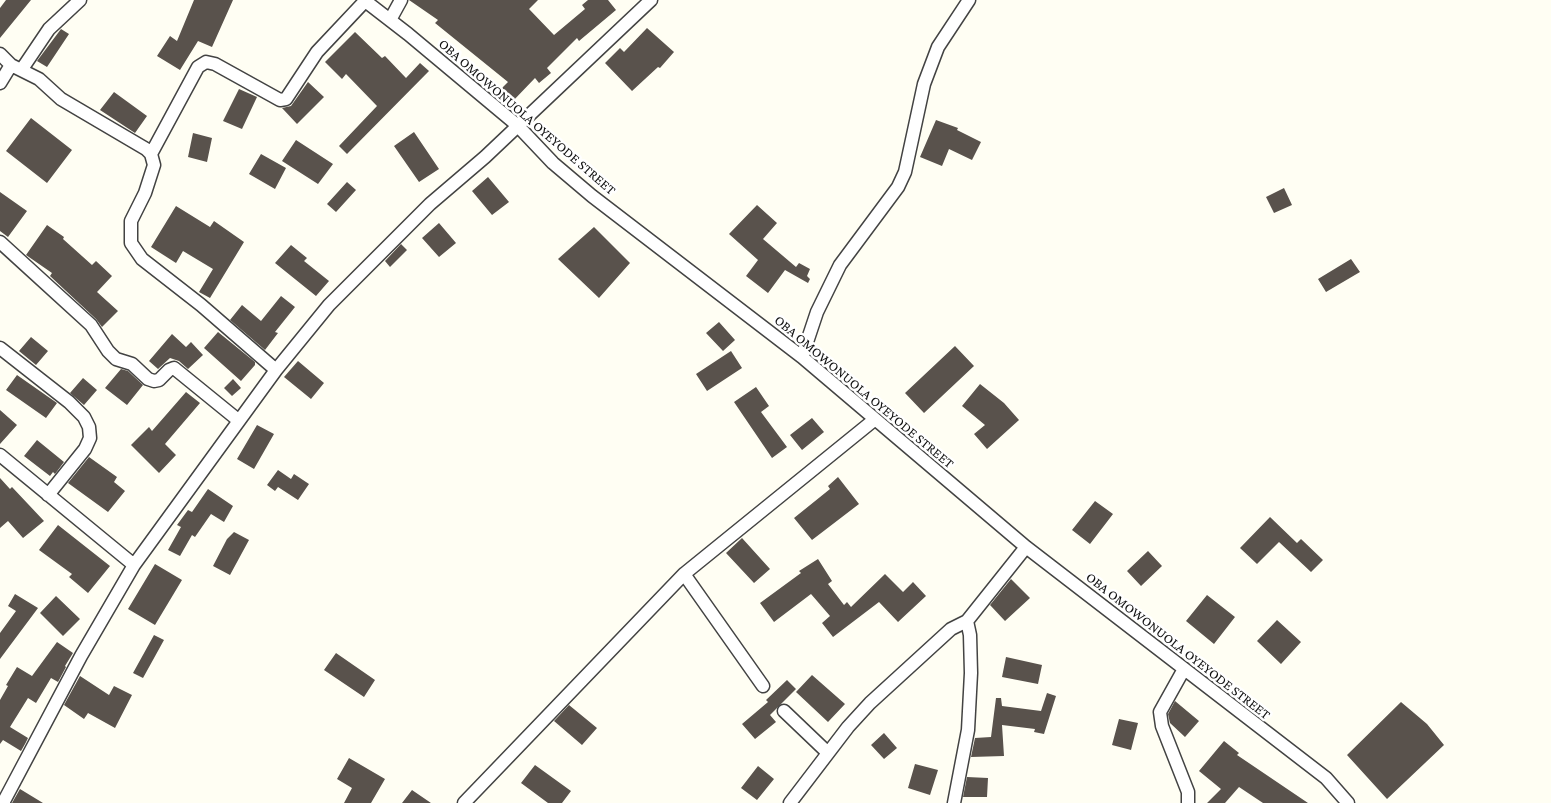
<!DOCTYPE html>
<html>
<head>
<meta charset="utf-8">
<style>
	body { margin:0 }
	canvas { display:block; background:#fffef3 }
</style>
</head>
<body>
<canvas width="1551" height="803"></canvas>
<script>
const c = document.querySelector('canvas').getContext('2d');
c.lineJoin = 'round';
function paint(path, color) { c.fillStyle = color; c.fill(path, 'evenodd'); }
const shape = rows => new Path2D(rows.map(r => 'M' + r).join(''));
function strokePath(path, color, width, dash) { c.strokeStyle = color; c.lineWidth = width; c.lineCap = dash ? 'butt' : 'round'; c.setLineDash(dash || []); c.stroke(path); }
function drawText(font, color, halo, rows, align = 'center') {
  c.font = font + ' "Crimson Pro",serif'; c.lineWidth = 5; c.setLineDash([]); c.textBaseline = 'middle'; c.strokeStyle = halo; c.fillStyle = color; for (const [text, x, y, turn = 0] of rows) {
    c.save(); c.translate(x, y); c.rotate((+turn || 0) * Math.PI / 180); c.textAlign = isNaN(turn) ? turn : align; if (halo) c.strokeText(text, 0, 0); c.fillText(text, 0, 0); c.restore();
  }
}
const building = shape([
	[6,0,31,0,0,38,0,8],
	[194,0,233,0,212,47,198,41,180,70,157,56,170,36,177,41],
	[409,0,538,0,529,9,554,35,585,9,582,5,588,0,608,0,616,10,579,41,577,38,547,68,551,73,539,83,535,78,512,102,500,90,508,82,435,23,438,20],
	[647,28,674,52,660,68,658,67,632,91,605,63,620,48,624,52],
	[61,29,69,34,47,67,37,61],
	[355,32,382,58,385,56,406,78,420,63,429,71,347,154,339,146,377,106,346,74,342,79,325,62],
	[308,82,324,97,297,124,282,108,291,106],
	[239,89,257,97,242,129,223,121],
	[114,92,147,116,135,133,100,110],
	[31,118,72,150,47,183,6,151],
	[936,120,958,128,957,130,981,142,972,160,949,149,942,166,920,157],
	[414,132,439,169,419,182,394,146],
	[193,133,212,138,207,162,188,157],
	[296,140,333,164,318,184,282,161],
	[261,154,286,168,275,189,249,174],
	[488,177,509,202,492,215,472,191],
	[347,182,356,190,336,212,327,204],
	[1284,188,1292,205,1274,213,1266,197],
	[0,192,27,211,8,237,0,231],
	[757,205,777,223,763,239,796,267,799,263,810,269,807,276,810,279,808,283,785,270,768,293,746,276,758,260,729,234],
	[176,206,210,227,214,221,244,242,210,298,199,292,213,269,183,251,176,263,151,247],
	[439,223,456,243,439,257,422,238],
	[47,225,64,237,63,239,92,265,96,261,112,276,97,292,118,311,102,327,96,319,50,276,52,273,26,255],
	[594,227,630,263,599,298,558,259],
	[401,244,407,250,390,267,385,261],
	[291,245,307,258,304,261,329,281,316,296,275,263],
	[1351,259,1360,272,1326,292,1318,279],
	[281,296,295,307,275,332,278,333,265,350,230,320,242,305,261,321],
	[719,322,735,340,723,351,706,333],
	[218,332,255,362,255,365,241,381,204,348],
	[172,334,186,347,191,342,203,355,188,369,179,361,170,358,158,369,149,361],
	[31,337,48,351,36,365,19,351],
	[955,346,974,366,924,413,905,393],
	[731,351,742,368,707,391,696,374],
	[298,361,324,383,311,399,284,377],
	[121,369,128,371,143,385,127,405,105,388],
	[17,375,57,403,46,418,6,390],
	[83,378,97,390,84,405,70,393],
	[233,379,241,388,232,396,224,388],
	[980,384,1004,403,1019,420,987,449,974,434,985,425,962,406],
	[756,387,769,406,761,412,787,447,772,458,734,402],
	[186,392,200,403,165,444,176,455,159,473,131,445,149,427,152,431],
	[0,410,17,425,0,444],
	[812,418,824,432,802,450,790,435],
	[257,425,274,434,254,469,237,459],
	[37,440,64,462,55,474,53,472,50,476,24,456],
	[89,457,117,477,114,482,125,491,108,512,68,483],
	[278,470,291,479,294,474,309,484,298,500,278,487,275,491,267,485],
	[838,477,859,504,812,540,794,518,830,489,828,486],
	[0,478,10,489,12,487,44,521,23,538,8,521,0,528],
	[208,489,233,506,224,522,211,514,195,537,192,535,180,556,168,550,181,527,177,525,188,510,192,512],
	[1095,501,1113,514,1090,544,1072,530],
	[1270,517,1297,543,1301,539,1323,560,1311,572,1279,542,1257,564,1240,548],
	[58,525,110,566,88,593,69,577,72,574,39,550],
	[234,532,249,540,230,575,213,566,227,539],
	[742,538,770,569,754,583,726,553],
	[1148,551,1162,566,1141,586,1127,571],
	[818,559,832,581,828,584,844,605,847,602,851,607,885,574,903,592,913,582,926,596,898,622,879,602,833,637,822,623,830,616,811,594,774,622,760,603,801,573,799,571],
	[155,564,182,580,155,625,128,609],
	[1011,579,1030,598,1005,621,990,605],
	[15,594,38,608,0,659,0,633,16,611,8,606],
	[1207,595,1235,617,1214,644,1186,621],
	[56,596,80,619,63,636,40,613],
	[1277,620,1301,642,1281,664,1257,641],
	[154,635,164,640,143,678,133,673],
	[57,642,73,653,65,666,66,667,58,682,51,678,36,703,28,698,10,727,28,738,25,744,21,751,3,740,0,744,0,700,8,686,6,685,17,667,32,676],
	[336,653,375,680,364,697,324,670],
	[1006,657,1042,665,1038,684,1002,677],
	[812,675,845,704,828,722,796,692],
	[80,676,109,695,114,686,132,695,115,728,88,713,84,719,64,705],
	[787,680,796,689,770,715,776,722,755,739,742,724,768,702,766,700],
	[1047,693,1056,696,1044,734,1034,732,1035,729,1002,725,1004,756,971,757,975,738,991,737,996,698,1001,698,1002,706,1041,711],
	[1175,701,1199,721,1185,737,1170,723,1168,714],
	[1401,702,1427,724,1444,745,1387,799,1347,755],
	[569,705,597,728,582,745,554,721],
	[1119,719,1138,723,1131,750,1112,745],
	[884,733,897,748,884,759,871,745],
	[1224,741,1239,753,1237,755,1308,803,1263,803,1239,787,1225,803,1207,803,1221,789,1199,771],
	[349,758,385,779,371,803,344,803,352,788,337,779],
	[915,764,938,770,930,795,908,788],
	[535,765,571,791,562,803,548,803,521,783],
	[758,766,774,779,757,800,741,788],
	[967,777,988,778,987,797,963,797],
	[20,789,43,803,12,803],
	[412,790,431,803,402,803]
]);
const minor = shape([
	[364,0,408,34,517,125,553,163,592,196,802,357,1026,547,1326,778,1348,803],
	[390,20,401,0],
	[0,54,11,65,39,79,61,99,146,149,151,154,154,165,145,193,131,221,131,243,142,259,201,305,276,370],
	[22,69,49,29,80,0],
	[0,83,11,65],
	[151,154,198,67,206,62,215,64,280,100,286,99,317,52,365,1],
	[0,242,91,325,108,351,116,359,132,364,148,379,154,381,159,380,169,370,174,368,238,420],
	[0,348,69,402,84,417,89,427,90,438,85,449,48,495],
	[802,357,817,312,840,265,898,187,905,172,924,84,938,47,969,0],
	[0,455,134,565],
	[684,574,763,686],
	[1184,669,1160,712,1162,726,1188,792,1188,803],
	[784,711,828,753],
	[3,803,81,656,134,565,276,370,329,305,430,204,485,157,651,0],
	[464,803,684,574,874,420],
	[790,803,848,727,870,703,951,629,967,621,1026,547],
	[954,803,968,730,971,673,970,635,967,621]
]);
const streetNames = [
	["OBA OMOWONUOLA OYEYODE STREET",527,117,41],
	["OBA OMOWONUOLA OYEYODE STREET",864,392,40],
	["OBA OMOWONUOLA OYEYODE STREET",1178,646,38]
];
paint(building, '#59524c');
strokePath(minor, '#434343', 15);
strokePath(minor, '#fff', 12);
drawText('14px', '#101010', '#fff', streetNames);
</script>
</body>
</html>
